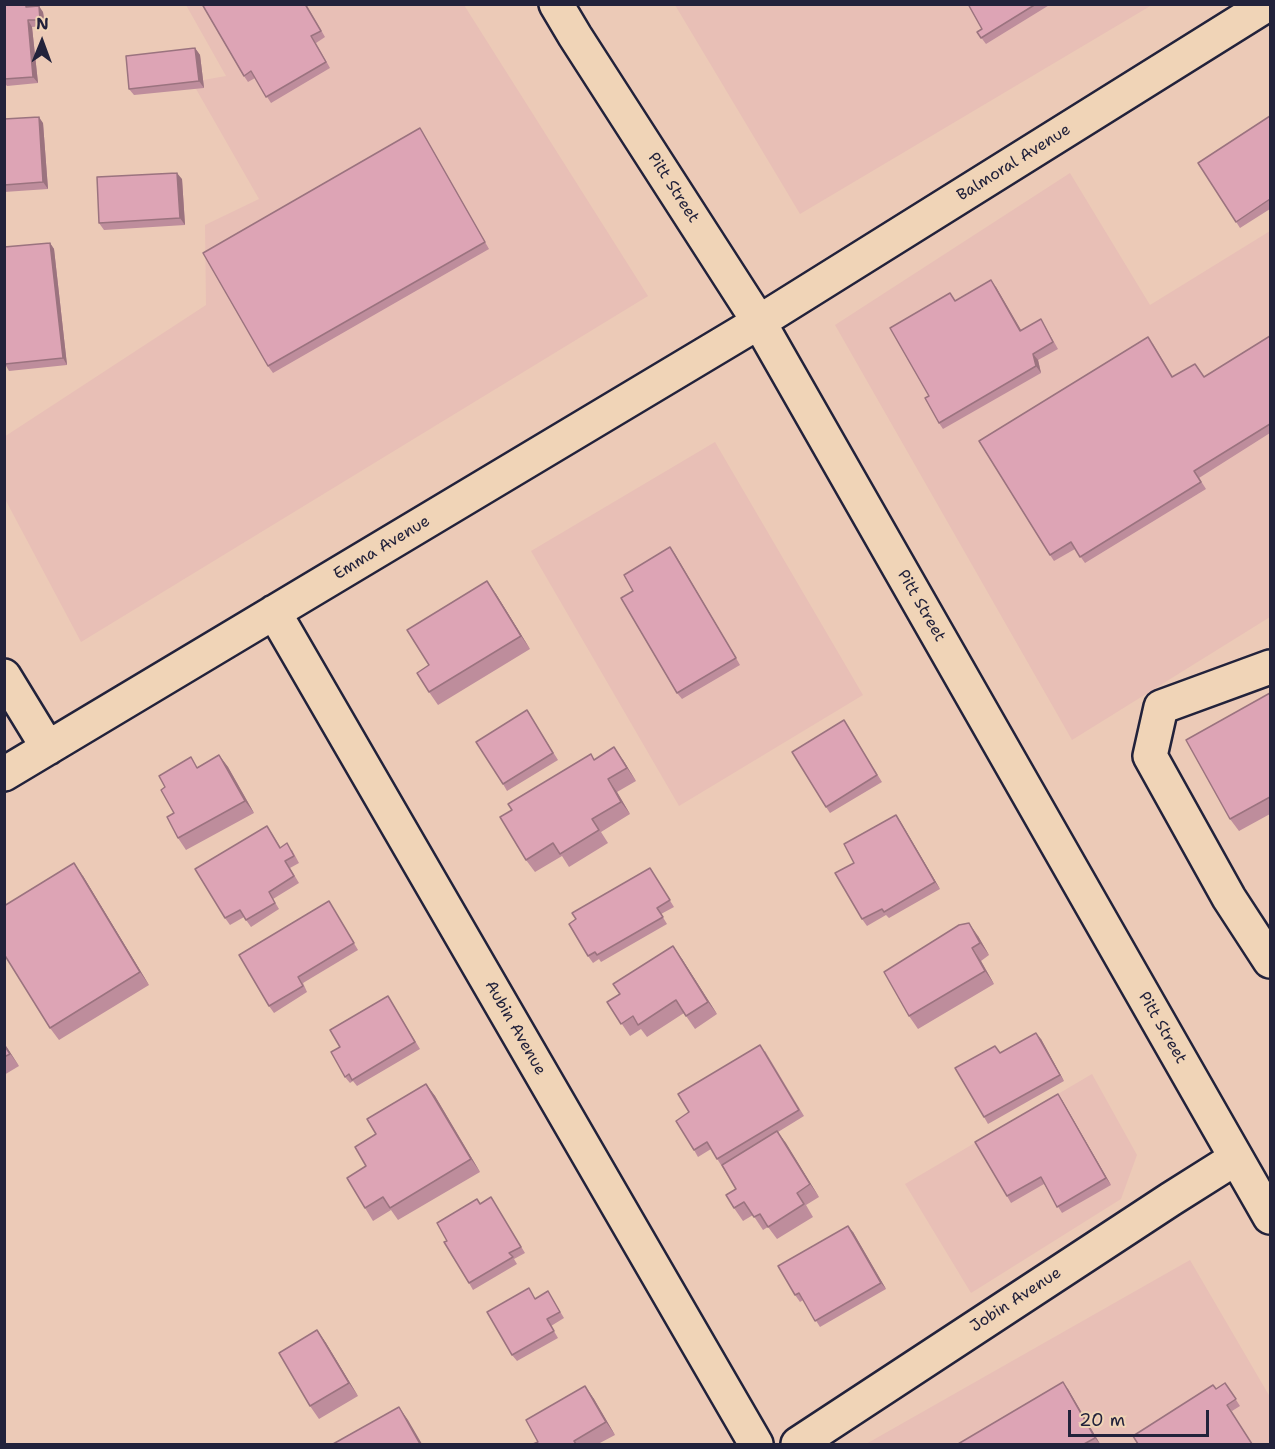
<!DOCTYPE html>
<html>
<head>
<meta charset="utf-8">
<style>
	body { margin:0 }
	#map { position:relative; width:1275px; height:1449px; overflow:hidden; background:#eccab7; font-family:"Shantell Sans",sans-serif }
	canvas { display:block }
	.frame { position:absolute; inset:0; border:6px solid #22223b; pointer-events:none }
	.north { position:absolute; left:12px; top:12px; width:60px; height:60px; -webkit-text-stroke:4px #f0d4b7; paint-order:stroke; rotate:1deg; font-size:16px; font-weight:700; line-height:24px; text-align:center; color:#22223b }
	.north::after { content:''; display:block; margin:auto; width:21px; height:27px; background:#22223b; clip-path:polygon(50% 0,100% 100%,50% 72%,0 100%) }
	.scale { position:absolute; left:1068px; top:1410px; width:141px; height:27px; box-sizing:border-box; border:3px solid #22223b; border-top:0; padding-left:8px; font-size:18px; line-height:21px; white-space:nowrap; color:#22223b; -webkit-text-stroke:4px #f0d4b7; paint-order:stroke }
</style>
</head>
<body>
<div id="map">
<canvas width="1275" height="1449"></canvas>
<div class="frame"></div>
<div class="north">N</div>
<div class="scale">20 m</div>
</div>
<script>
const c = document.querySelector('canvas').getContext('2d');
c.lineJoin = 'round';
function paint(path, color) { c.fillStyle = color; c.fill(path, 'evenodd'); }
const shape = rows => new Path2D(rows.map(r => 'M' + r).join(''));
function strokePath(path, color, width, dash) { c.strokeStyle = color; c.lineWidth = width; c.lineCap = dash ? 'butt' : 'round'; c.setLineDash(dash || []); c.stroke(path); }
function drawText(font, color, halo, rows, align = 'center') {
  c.font = font + ' "Shantell Sans",sans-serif'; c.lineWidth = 5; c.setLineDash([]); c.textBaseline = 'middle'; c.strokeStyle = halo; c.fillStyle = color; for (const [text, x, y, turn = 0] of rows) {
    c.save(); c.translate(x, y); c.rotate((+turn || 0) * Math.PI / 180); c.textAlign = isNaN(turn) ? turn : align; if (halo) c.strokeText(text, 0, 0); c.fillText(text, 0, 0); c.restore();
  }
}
const built = shape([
	[186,5,464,5,648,296,81,642,5,499,4,437,206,305,205,225,259,199,192,82,226,76],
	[675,5,1152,5,800,214],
	[1070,173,1150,305,1270,231,1270,617,1072,740,835,325],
	[715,442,863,695,679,806,531,551],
	[1092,1074,1137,1155,1121,1199,971,1293,905,1184],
	[1190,1260,1270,1397,1270,1444,866,1444]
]);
const minor = shape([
	[556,4,575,36,759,322,1270,1217],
	[274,612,756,1444],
	[1270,667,1161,707,1150,756,1229,898,1270,961],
	[4,676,48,748],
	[4,774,759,322,1268,4],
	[798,1444,1171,1199,1236,1158]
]);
const wall = shape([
	[4,4,30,6,43,12,45,26,32,27,38,83,7,86,4,82],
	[202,4,306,4,325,37,316,43,330,68,271,103,255,78,248,82,244,76],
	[968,4,1051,4,986,44,977,32,982,29],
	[195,48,200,55,204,88,134,95,129,89],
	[1270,116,1270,209,1240,228,1198,163],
	[4,119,43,123,48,189,4,192],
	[424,135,489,249,273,373,268,366],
	[182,179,185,225,104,230,99,223],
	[50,243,54,249,67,365,9,371,5,364],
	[996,287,1021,330,1045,326,1058,349,1038,360,1041,373,943,429,939,423,929,396,955,301],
	[1270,336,1270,433,1199,478,1206,489,1085,563,1075,549,1054,561,1050,555,1153,344,1173,377,1204,377],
	[670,547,740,665,682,699,677,693,633,591],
	[496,594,530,649,438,705,429,692,429,665],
	[1270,693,1270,814,1239,831,1230,819],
	[527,710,558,760,507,791,503,784],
	[844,720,882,782,830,813,826,807],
	[219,755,228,767,254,813,186,850,178,838,174,813,198,767],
	[595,759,623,760,636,781,617,792,630,814,601,832,608,843,569,867,562,856,535,872,526,860],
	[900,821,940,889,889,918,886,915,867,926,862,919,854,863],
	[271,832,281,848,292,850,299,863,290,868,299,883,273,899,279,909,251,927,244,917,230,925,225,918],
	[650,868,674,907,661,914,667,924,601,962,599,959,593,963,588,956],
	[83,876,149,985,59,1040,50,1028],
	[329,901,358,950,303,983,307,992,274,1013,269,1006],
	[978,936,989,955,981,961,994,984,918,1029,909,1016],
	[682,959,717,1014,695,1029,684,1013,647,1037,641,1029,630,1036,607,1002],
	[388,996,420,1049,357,1086,353,1081,350,1083,345,1077,340,1047],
	[1041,1039,1064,1081,988,1124,984,1117,1000,1053],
	[4,1043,19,1066,4,1075],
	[765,1051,804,1116,778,1132,819,1197,806,1205,813,1217,777,1239,768,1227,763,1230,753,1215,743,1221,734,1208,736,1189,711,1149,698,1157,694,1150,689,1112],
	[426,1084,435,1096,480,1172,398,1220,391,1210,373,1221,365,1208,366,1166,376,1134],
	[1062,1100,1111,1185,1062,1213,1044,1184,1011,1203,1007,1196],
	[491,1197,525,1253,514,1259,517,1264,473,1290,469,1283,447,1241,477,1199,481,1204],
	[853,1232,886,1289,820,1327,803,1300,800,1302,795,1295],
	[536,1298,552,1298,564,1318,551,1326,558,1338,517,1361,512,1355],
	[317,1330,326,1343,358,1396,319,1419,310,1406],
	[585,1386,594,1399,615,1435,598,1444,533,1444,538,1442],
	[1068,1389,1100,1444,958,1444],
	[1216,1389,1229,1389,1240,1406,1232,1411]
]);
const shadedWall = shape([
	[39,6,43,12,45,26,40,20],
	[28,20,32,27,38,83,33,77],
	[195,48,200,55,204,88,199,81],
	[39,117,43,123,48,189,43,182],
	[177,173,182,179,185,225,180,218],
	[50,243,54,249,67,365,63,358],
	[991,280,996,287,1025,337,1020,331],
	[1033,354,1038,360,1041,373,1036,366],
	[670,547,675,554,740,665,736,658],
	[487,581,496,594,530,649,521,636],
	[614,747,623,760,636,781,627,768],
	[219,755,228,767,254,813,245,801],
	[608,779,617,792,630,814,621,802],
	[896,815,900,821,940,889,935,882],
	[74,863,83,876,149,985,140,972],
	[969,923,978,936,989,955,980,943],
	[673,946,682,959,717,1014,708,1002],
	[972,948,981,961,994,984,985,971],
	[1036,1033,1041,1039,1064,1081,1060,1075],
	[4,1043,19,1066,4,1045],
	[426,1084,435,1096,480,1172,471,1159],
	[1058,1094,1062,1100,1111,1185,1106,1178],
	[777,1131,786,1143,819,1197,810,1184],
	[848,1226,853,1232,886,1289,881,1283],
	[317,1330,326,1343,358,1396,349,1383],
	[1063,1382,1068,1389,1100,1444,1095,1438],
	[585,1386,594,1399,615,1435,606,1422],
	[399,1407,408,1420,422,1444,420,1444]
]);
const building = shape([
	[4,4,26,4,26,7,39,6,40,20,28,20,33,77,4,79,4,4],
	[202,4,305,4,321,31,311,36,326,62,266,97,251,71,244,76,202,4],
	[968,4,1036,4,981,38,977,32,982,29,968,4],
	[195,48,199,81,129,89,126,56,195,48],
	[1270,116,1270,199,1236,222,1198,163,1270,116],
	[39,117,43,182,4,185,4,119,39,117],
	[420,128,485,242,268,366,203,253,420,128],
	[177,173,180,218,99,223,97,177,177,173],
	[50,243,63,358,5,364,4,247,50,243],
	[991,280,1020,331,1041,319,1053,342,1033,354,1036,366,939,423,925,398,929,396,890,328,950,293,955,301,991,280],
	[1270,336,1270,424,1194,471,1201,482,1080,557,1071,542,1050,555,979,441,1148,337,1172,377,1195,364,1204,377,1270,336],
	[670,547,736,658,677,693,621,598,633,591,624,575,670,547],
	[487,581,521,636,429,692,417,673,429,665,407,630,487,581],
	[1270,693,1270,797,1230,819,1186,740,1270,693],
	[527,710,553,753,503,784,476,742,527,710],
	[844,720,877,775,826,807,792,752,844,720],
	[614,747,627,768,608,779,621,802,592,819,599,830,560,854,553,843,526,860,500,817,512,810,508,804,591,754,594,760,614,747],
	[219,755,245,801,178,838,167,817,174,813,161,790,165,787,159,776,191,757,197,768,219,755],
	[896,815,935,882,884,912,882,909,862,919,835,873,854,863,844,844,896,815],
	[267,826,280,848,287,843,294,856,285,861,294,876,269,892,275,903,246,920,240,910,225,918,195,869,267,826],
	[74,863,140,972,50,1028,4,954,4,906,74,863],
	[650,868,670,900,657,908,663,917,597,955,595,952,588,956,569,924,576,919,572,913,650,868],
	[329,901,354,943,298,977,303,986,269,1006,239,955,329,901],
	[969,923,980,943,972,948,985,971,909,1016,884,972,959,925,969,923],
	[673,946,708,1002,686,1016,676,1000,638,1025,633,1016,621,1024,607,1002,620,994,613,984,673,946],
	[388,996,415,1042,352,1080,349,1074,345,1077,331,1052,340,1047,330,1030,388,996],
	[1036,1033,1060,1075,984,1117,955,1068,995,1046,1000,1053,1036,1033],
	[4,1045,10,1054,4,1057,4,1045],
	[760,1045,799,1110,717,1159,707,1142,694,1150,676,1121,689,1112,678,1094,760,1045],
	[426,1084,471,1159,390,1208,383,1197,365,1208,347,1178,366,1166,355,1147,376,1134,367,1119,426,1084],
	[1058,1094,1106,1178,1057,1207,1041,1177,1007,1196,975,1142,1058,1094],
	[777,1131,810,1184,797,1193,804,1204,768,1227,760,1214,754,1217,744,1202,734,1208,726,1195,736,1189,722,1165,777,1131],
	[491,1197,521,1247,509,1253,513,1257,469,1283,444,1242,447,1241,437,1223,477,1199,480,1204,491,1197],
	[848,1226,881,1283,815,1321,799,1293,795,1295,778,1266,848,1226],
	[529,1288,535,1299,548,1291,560,1312,547,1319,554,1331,512,1355,487,1312,529,1288],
	[317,1330,349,1383,310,1406,279,1353,317,1330],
	[1063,1382,1095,1438,1084,1444,958,1444,1063,1382],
	[1225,1383,1236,1399,1227,1405,1252,1444,1138,1444,1133,1436,1213,1385,1216,1389,1225,1383],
	[585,1386,606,1422,574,1441,576,1444,533,1444,538,1442,526,1420,585,1386],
	[399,1407,420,1444,333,1444,399,1407]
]);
const streetNames = [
	["Balmoral Avenue",1014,163,-32],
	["Pitt Street",673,188,57],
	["Emma Avenue",382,548,-31],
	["Pitt Street",921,606,60],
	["Aubin Avenue",515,1028,60],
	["Pitt Street",1162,1028,60],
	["Jobin Avenue",1016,1300,-33]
];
paint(built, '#e8bfb6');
strokePath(minor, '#22223b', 38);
strokePath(minor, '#f0d4b7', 33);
paint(wall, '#be8d9c');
paint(shadedWall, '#9b737f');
paint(building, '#dda4b5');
strokePath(building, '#9b737f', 1.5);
drawText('16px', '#22223b', '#f0d4b7', streetNames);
</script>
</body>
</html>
